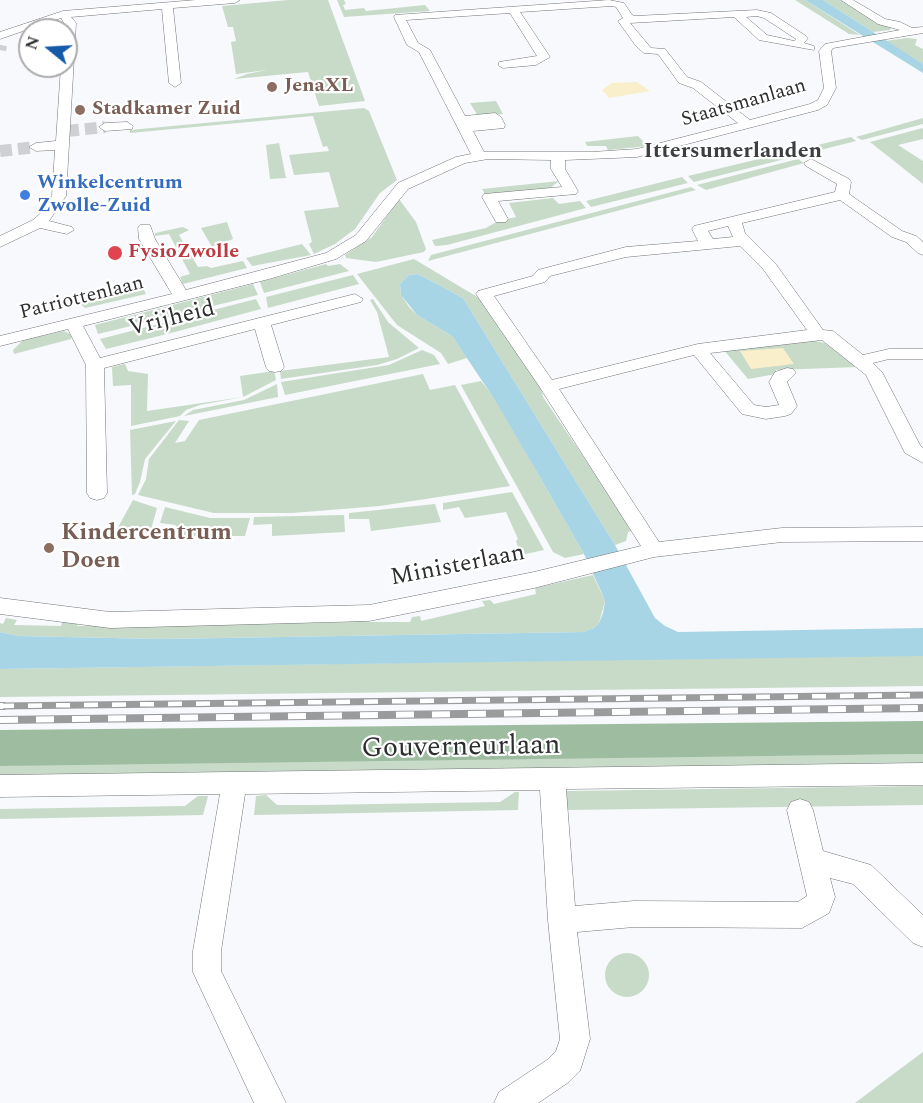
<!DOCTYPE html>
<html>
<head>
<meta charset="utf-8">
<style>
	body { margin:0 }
	#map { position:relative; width:923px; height:1103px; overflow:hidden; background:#f7f9fc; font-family:Spectral,serif }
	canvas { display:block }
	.north { position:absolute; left:18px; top:18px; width:60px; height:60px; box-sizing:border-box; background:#fff; border:2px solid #ababac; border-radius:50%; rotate:288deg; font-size:16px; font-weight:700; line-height:24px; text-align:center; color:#2d2e2f }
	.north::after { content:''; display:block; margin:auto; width:21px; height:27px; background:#1559a9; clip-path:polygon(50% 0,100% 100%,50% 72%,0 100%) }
</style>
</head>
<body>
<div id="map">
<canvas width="923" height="1103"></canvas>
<div class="north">N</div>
</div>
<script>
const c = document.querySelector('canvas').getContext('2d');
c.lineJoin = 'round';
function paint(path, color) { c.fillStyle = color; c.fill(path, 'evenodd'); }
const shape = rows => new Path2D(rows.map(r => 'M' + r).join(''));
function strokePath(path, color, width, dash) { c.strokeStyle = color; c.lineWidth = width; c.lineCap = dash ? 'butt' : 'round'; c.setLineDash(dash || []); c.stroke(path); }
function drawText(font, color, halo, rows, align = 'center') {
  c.font = font + ' Spectral,serif'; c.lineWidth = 4.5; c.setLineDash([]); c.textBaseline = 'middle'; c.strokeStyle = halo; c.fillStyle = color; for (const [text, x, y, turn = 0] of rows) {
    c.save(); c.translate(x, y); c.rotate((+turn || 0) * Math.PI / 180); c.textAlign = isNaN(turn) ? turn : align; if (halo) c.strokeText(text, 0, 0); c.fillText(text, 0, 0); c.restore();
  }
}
const green = shape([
	[288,0,328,0,365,101,319,106,308,72,234,79,247,74,267,70,236,74,231,42,236,41,233,27,228,27,222,6],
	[337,0,344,0,346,4,343,5,345,10,364,8,366,11,425,5,430,11,344,17],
	[795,0,805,0,860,35,849,34],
	[823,0,841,0,879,23,892,27,890,30,873,32],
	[907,38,917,39,915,45,923,49,923,64,885,41],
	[496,101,503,114,478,116,470,103],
	[364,108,369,111,397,180,380,193,355,229,335,244,314,254,309,244,312,242,304,211,339,207,329,172,294,175,289,155,329,151,327,146,323,147,313,116,130,133,130,130],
	[923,118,923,124,862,140,856,137],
	[923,128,923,139,898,145,923,161,923,184,870,142],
	[638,136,648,146,608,150,606,146,587,146,585,142],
	[851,137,856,141,694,182,688,176],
	[279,143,286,178,270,179,266,145],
	[798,159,804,163,706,190,697,185],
	[682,177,688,183,591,207,586,201],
	[559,181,550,188,485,194,482,189],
	[691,187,696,190,428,261,431,255],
	[553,198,559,204,580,201,586,208,447,245,435,246,432,240,486,228,498,221,516,217,509,203],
	[399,199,416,222,426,249,424,252,376,262,346,258,345,255,372,237],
	[227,222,233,239,212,247,201,228],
	[183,227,189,230,179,235,198,267,207,266,211,268,243,261,247,268,183,284,180,277,190,274,169,234,155,236,155,233],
	[302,244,311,255,252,266,246,258],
	[414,259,479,298,540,384,543,397,633,530,628,532,626,541,615,545,463,298,418,274,409,275,400,284,401,295,409,307,417,315,452,336,467,358,448,364,441,353,397,325,357,274],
	[326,264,328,266,340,264,349,271,264,293,260,282],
	[353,275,359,284,268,308,266,297],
	[253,284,258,295,98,334,95,325],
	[142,286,146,294,85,308,80,304,94,298],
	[256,299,261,309,171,333,106,349,100,339],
	[373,299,388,322,419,348,397,359,377,365,281,379,280,371,389,357,377,312,370,300],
	[64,331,72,335,71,339,14,354,13,350,23,340],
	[810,340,825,343,858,367,776,370,776,374,748,379,723,349],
	[422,350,434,355,440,364,285,395,281,382,389,365],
	[125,364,128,371,148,374,147,411,243,397,240,376,274,371,276,380,243,397,200,405,186,410,180,416,131,426,131,385,113,386,112,367],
	[423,374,430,390,455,385,510,486,380,506,292,513,214,513,138,495,146,479,149,459,179,420,189,421,175,443,185,441,199,420],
	[481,381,495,399,584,554,565,558,553,552,461,385],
	[277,384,278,397,184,416,193,410,244,400],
	[176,421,145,459,140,482,135,494,132,495,130,430],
	[512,492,544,550,521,555,516,541,518,539,506,512,465,518,459,507,443,510,443,503],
	[133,500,157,508,150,533,116,531],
	[435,504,441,522,371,531,369,519,349,519,349,513],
	[165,507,210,518,250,518,245,536,173,536,176,525,160,523],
	[344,515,345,532,272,536,272,524,253,525,254,517],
	[593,575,605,601,599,623,594,628,583,632,161,639,18,636,0,632,0,623,3,624,6,618,17,620,14,625,61,626,62,622,79,622,77,626,353,622,355,619,362,618,363,622,410,622,412,617,420,616,421,621,485,606,482,601,490,600,494,604,536,594,535,588],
	[923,655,923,686,0,697,0,669,3,669],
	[923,754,923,763,0,776,0,766,69,763],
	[923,786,923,805,566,810,564,799,567,791],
	[515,792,519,792,518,810,254,815,256,796,266,795,277,805,314,805,500,802],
	[198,796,208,796,203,815,0,819,0,809,185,806],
	'605 975a22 22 0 1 1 44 0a22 22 0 1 1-44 0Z',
	[923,1052,923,1103,855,1103,888,1078]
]);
const forest = shape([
	[923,721,923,754,0,766,0,730]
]);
const sand = shape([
	[637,82,650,91,609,98,602,90,612,83],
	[783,348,794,364,751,369,740,351]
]);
const water = shape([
	[805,0,823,0,923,64,923,73],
	[418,274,463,298,615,545,655,618,665,626,678,632,923,628,923,656,0,669,0,632,18,636,161,639,583,632,594,628,599,623,603,613,605,601,600,589,584,554,538,474,495,400,452,336,417,315,401,295,400,284,409,275]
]);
const streetTunnel = shape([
	[0,50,1,45],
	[67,131,105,127],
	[0,151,36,147]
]);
const street = shape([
	[196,0,240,0,235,3,173,8,181,83,175,87,169,83,162,9,71,17,76,23,66,196,49,221,72,227,74,230,67,234,40,228,0,247,0,236,33,220,42,212,52,196,55,150,36,151,29,147,36,143,56,141,61,66,66,66,66,30,64,30,64,23,61,18,0,39,0,32,63,11,196,0],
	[609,0,624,3,632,15,635,16,757,10,771,13,806,36,808,38,804,43,814,46,814,50,759,40,734,17,630,23,651,48,665,49,687,77,701,82,750,120,810,104,818,100,824,88,819,51,825,44,900,30,878,24,841,0,853,0,885,19,900,22,912,28,923,27,923,33,833,48,831,51,836,88,827,105,818,110,637,157,565,160,565,169,578,191,576,194,498,201,508,219,506,222,496,222,482,197,484,194,562,187,551,169,551,160,488,159,465,163,408,189,366,241,336,259,269,279,83,326,100,358,355,294,363,299,361,302,271,325,284,367,281,371,275,372,269,371,266,367,255,329,104,368,107,493,104,498,97,500,90,498,87,493,86,365,68,329,0,346,0,336,172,294,139,239,138,228,140,225,150,225,155,239,186,290,326,253,356,235,398,183,456,157,471,154,419,52,407,45,394,17,395,15,609,0],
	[612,6,616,7,623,18,618,21,636,46,644,53,658,54,679,83,693,88,738,123,637,149,592,152,484,152,473,131,504,128,505,125,501,117,495,113,465,116,430,50,418,43,406,20,510,13,537,56,499,62,499,66,503,68,536,65,550,57,520,12,612,6],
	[757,16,764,18,796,39,794,41,767,35,746,17,757,16],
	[127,122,133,126,132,129,105,131,99,127,105,123,127,122],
	[811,159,849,179,851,182,849,194,902,231,916,236,923,242,923,255,918,253,906,242,892,237,840,200,742,223,745,233,775,263,823,330,833,331,863,355,889,349,923,349,923,359,889,359,873,363,882,372,920,445,923,448,923,463,905,453,866,375,822,340,710,353,754,405,766,407,779,405,769,382,775,372,787,368,793,369,796,373,787,382,797,406,791,414,785,416,766,419,742,414,694,355,559,389,659,542,782,528,923,527,923,541,782,542,654,557,534,588,369,621,110,628,0,614,0,598,110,612,369,605,534,572,641,546,539,386,476,294,478,291,533,276,538,270,626,247,698,241,692,229,694,226,835,192,837,184,806,166,804,163,811,159],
	[728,226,733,237,713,239,708,231,728,226],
	[740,246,763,269,807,330,698,344,552,380,494,296,545,282,550,276,626,257,740,246],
	[923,763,923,785,566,789,575,906,634,901,798,902,807,896,787,810,791,802,800,799,809,802,813,810,823,851,871,865,923,915,923,947,913,943,853,884,830,878,835,897,829,913,802,928,634,927,577,932,590,1039,580,1071,569,1082,538,1103,494,1103,499,1092,547,1060,556,1051,560,1039,548,920,540,790,245,794,221,951,221,971,286,1103,254,1103,193,972,193,951,220,794,0,797,0,775,923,763]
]);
const railFar1 = shape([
	[0,706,923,695]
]);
const rail = shape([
	[0,706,3,706],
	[0,720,923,708]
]);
const markers = [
	[272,87,6,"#8d6e63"],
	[80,110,6,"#8d6e63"],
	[25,195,6,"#3f7fe0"],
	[115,253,8,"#e0444e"],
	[49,548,6,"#8d6e63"]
];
const farEducationnames = [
	["JenaXL",284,87],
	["Stadkamer Zuid",92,110]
];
const farStreetnames = [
	["Staatsmanlaan",744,104,-16],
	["Patriottenlaan",82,299,-14]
];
const farShopnames = [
	["Winkelcentrum",37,184],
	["Zwolle-Zuid",37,207]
];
const farHealthnames = [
	["FysioZwolle",128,253]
];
const farNeighbourhoodnames = [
	["Ittersumerlanden",733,153]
];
const streetNames = [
	["Vrijheid",172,320,-14],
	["Ministerlaan",458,567,-11]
];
const educationNames = [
	["Kindercentrum",61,534],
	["Doen",61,562]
];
const nearStreetnames = [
	["Gouverneurlaan",461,749,-1]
];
paint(green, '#c7dbc8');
paint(forest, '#9ebca0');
paint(sand, '#f9efca');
paint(water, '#a8d5e5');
strokePath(streetTunnel, '#cfd0d3', 12, [12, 6]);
strokePath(street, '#727477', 1);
paint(street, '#fff');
strokePath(railFar1, '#999b9d', 7);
strokePath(rail, '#999b9d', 8);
strokePath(railFar1, '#fff', 4.5, [14]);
strokePath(rail, '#fff', 6, [18]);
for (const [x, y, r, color] of markers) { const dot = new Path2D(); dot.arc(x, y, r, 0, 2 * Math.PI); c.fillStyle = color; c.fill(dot); strokePath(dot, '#fff', 2); }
drawText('bold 20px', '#785e54', '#fff', farEducationnames, 'left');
drawText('20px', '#2d2e2f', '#fff', farStreetnames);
drawText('bold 20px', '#366cbe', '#fff', farShopnames, 'left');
drawText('bold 20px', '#be3a42', '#fff', farHealthnames, 'left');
drawText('bold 22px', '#3c3e40', '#fff', farNeighbourhoodnames);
drawText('24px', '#2d2e2f', '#fff', streetNames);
drawText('bold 24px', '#785e54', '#fff', educationNames, 'left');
drawText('28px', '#2d2e2f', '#fff', nearStreetnames);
</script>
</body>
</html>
